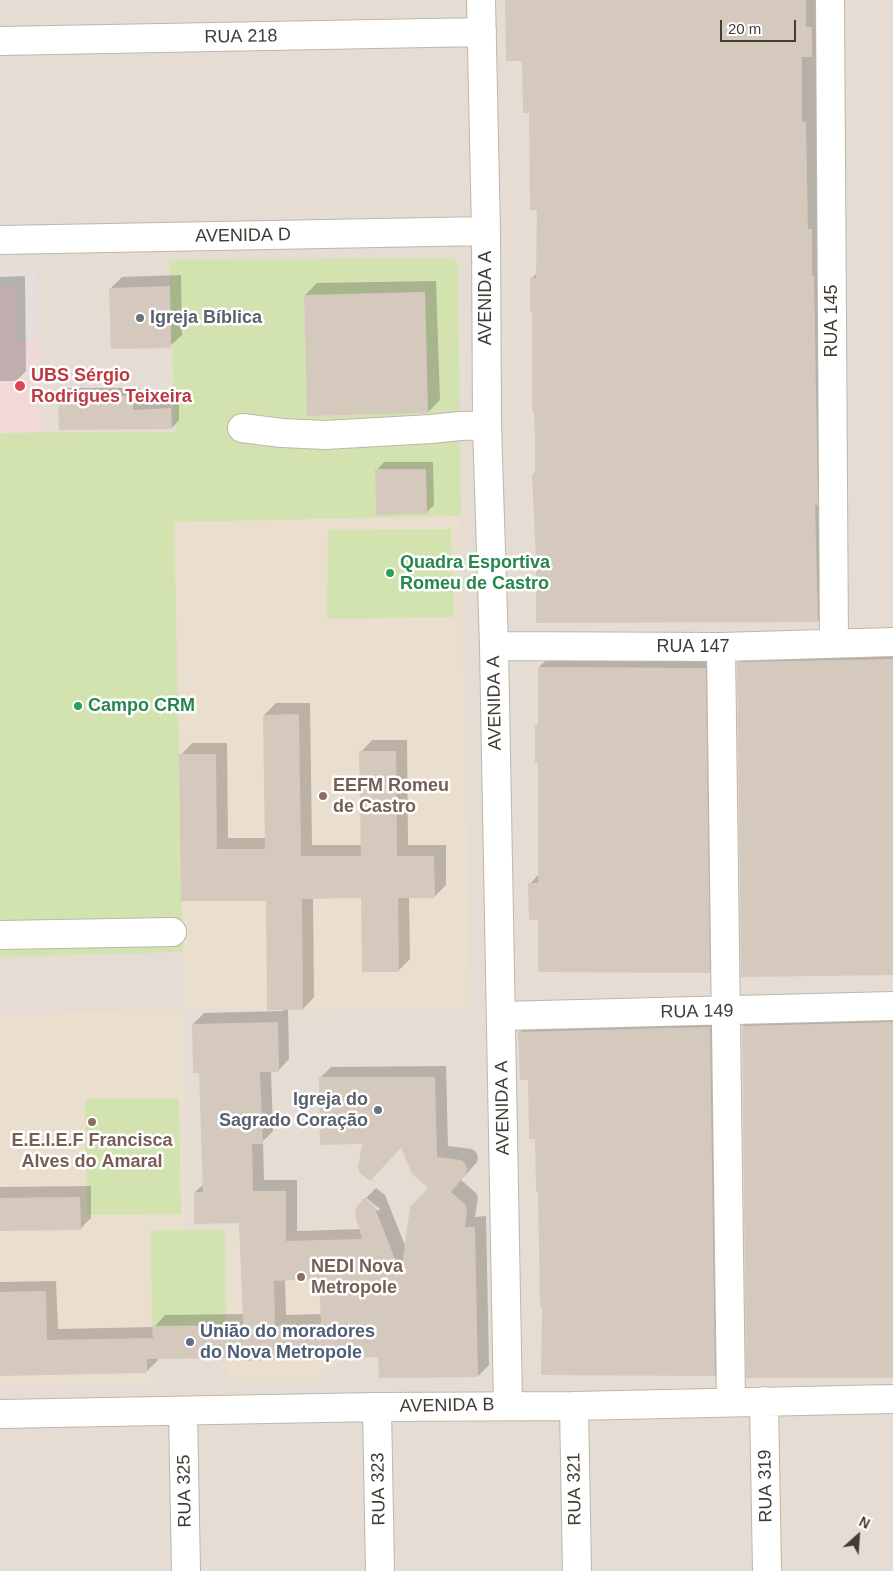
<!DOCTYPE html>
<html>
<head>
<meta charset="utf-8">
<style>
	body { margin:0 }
	#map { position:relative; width:893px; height:1571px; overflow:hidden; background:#f1ece5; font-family:Helvetica,sans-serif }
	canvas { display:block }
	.north { position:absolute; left:833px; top:1511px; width:50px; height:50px; -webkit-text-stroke:4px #fff; paint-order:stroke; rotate:26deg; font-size:14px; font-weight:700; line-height:20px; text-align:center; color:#433c35 }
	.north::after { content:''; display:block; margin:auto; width:18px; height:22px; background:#433c35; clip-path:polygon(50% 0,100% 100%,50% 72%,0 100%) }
	.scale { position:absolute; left:720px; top:20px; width:76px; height:22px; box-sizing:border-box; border:2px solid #433c35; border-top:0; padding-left:6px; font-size:15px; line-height:18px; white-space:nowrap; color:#433c35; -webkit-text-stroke:4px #fff; paint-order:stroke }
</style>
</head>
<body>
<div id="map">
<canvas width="893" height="1571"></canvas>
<div class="north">N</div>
<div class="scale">20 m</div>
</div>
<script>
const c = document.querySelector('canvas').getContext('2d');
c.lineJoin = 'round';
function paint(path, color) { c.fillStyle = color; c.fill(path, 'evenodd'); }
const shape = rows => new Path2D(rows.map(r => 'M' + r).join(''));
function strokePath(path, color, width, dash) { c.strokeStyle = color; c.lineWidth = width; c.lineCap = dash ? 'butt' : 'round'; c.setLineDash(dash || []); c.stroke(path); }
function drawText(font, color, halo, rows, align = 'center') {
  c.font = font + ' Helvetica,sans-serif'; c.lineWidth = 5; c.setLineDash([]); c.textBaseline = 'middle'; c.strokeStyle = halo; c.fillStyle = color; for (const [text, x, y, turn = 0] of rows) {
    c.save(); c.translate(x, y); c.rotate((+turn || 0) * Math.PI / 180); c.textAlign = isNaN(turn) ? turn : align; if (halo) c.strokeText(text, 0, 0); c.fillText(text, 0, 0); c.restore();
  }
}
const residential = shape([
	[0,0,893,0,893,1571,0,1571]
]);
const education = shape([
	[461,516,470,1008,184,1010,185,1230,151,1231,153,1384,0,1387,0,1014,184,1010,174,522],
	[376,1228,378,1358,339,1359,317,1382,228,1383,225,1230]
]);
const medical = shape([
	[37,272,41,432,0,433,0,273]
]);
const green = shape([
	[452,258,458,263,461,516,174,522,183,952,0,957,0,433,175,432,169,260],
	[425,292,428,413,307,416,304,295],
	[375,469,426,469,427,514,376,515],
	[451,529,454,617,327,619,328,530],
	[179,1098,181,1214,87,1215,85,1099],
	[151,1230,225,1230,226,1325,152,1326]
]);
const parking = shape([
	[37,272,39,339,17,340,16,286,0,286,0,273]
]);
const shadow = shape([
	[507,0,820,0,827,41,816,51,833,606,818,621,537,561,533,475,536,471,531,279,537,273,538,208,530,112,524,60],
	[181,275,182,335,170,346,111,288,122,277],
	[25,276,26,371,16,381,0,381,0,277],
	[436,281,440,400,428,412,305,295,317,283],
	[67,388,140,388,140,402,179,401,179,420,172,428,60,396],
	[384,462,433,462,434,505,426,513,377,470],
	[893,648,893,974,738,663,750,651],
	[551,656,717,657,721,960,709,972,540,919,530,884,539,874,539,762,537,725,539,723,539,667],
	[276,703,310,703,312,845,362,845,361,752,372,740,407,740,408,845,446,845,446,885,434,897,409,897,410,959,398,971,363,897,313,898,314,997,303,1009,288,1009,289,1059,278,1071,271,1071,273,1131,263,1141,264,1180,297,1180,297,1231,361,1229,365,1199,366,1198,366,1201,378,1211,380,1209,366,1198,376,1188,385,1195,406,1248,430,1187,402,1146,364,1143,320,1078,331,1067,446,1066,448,1146,472,1149,476,1152,478,1157,477,1162,461,1180,476,1193,478,1197,475,1217,486,1216,489,1365,478,1376,379,1355,158,1358,158,1360,147,1371,0,1375,0,1282,56,1281,58,1329,154,1327,165,1315,244,1314,241,1222,195,1192,204,1184,200,1072,193,1024,204,1013,283,1011,283,1009,267,899,182,900,181,755,192,743,227,743,228,838,266,838,264,715],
	[321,1278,322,1314,286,1315,285,1279],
	[893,1011,893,1377,743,1026,755,1015],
	[722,1015,727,1362,715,1375,543,1306,540,1191,536,1137,529,1078,520,1032,532,1020],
	[91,1186,91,1218,80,1229,0,1230,0,1187]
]);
const building = shape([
	[505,0,806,0,806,27,812,27,812,57,802,57,802,122,806,122,808,229,812,229,812,276,814,276,818,505,815,505,818,622,536,623,536,561,532,474,535,474,535,412,532,412,532,312,530,312,530,278,536,278,537,210,530,210,529,113,523,113,522,61,506,61],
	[170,286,171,348,111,349,109,288],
	[425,292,428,413,307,416,304,295],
	[58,395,133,396,133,410,171,408,172,429,59,430],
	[375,469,426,469,427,514,376,515],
	[893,659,893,975,741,977,737,662],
	[538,667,706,668,710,973,538,972,538,920,529,920,528,883,538,883,538,763,535,763,535,725,538,725],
	[299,714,301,856,361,856,359,751,396,751,397,856,434,856,435,898,398,898,399,972,362,972,361,898,302,899,303,1010,267,1010,266,901,181,901,179,754,216,754,217,849,265,849,263,715],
	[278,1022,279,1072,260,1072,263,1144,252,1144,253,1191,286,1191,286,1241,362,1239,355,1214,356,1208,364,1198,374,1206,401,1274,410,1207,428,1188,412,1174,401,1148,370,1181,360,1173,358,1168,362,1144,320,1145,319,1077,435,1077,437,1157,461,1160,465,1163,467,1169,466,1174,451,1192,465,1204,467,1209,465,1227,475,1227,478,1377,379,1378,378,1357,244,1361,244,1358,147,1359,147,1373,0,1376,0,1292,46,1291,47,1340,153,1338,152,1326,243,1325,239,1223,194,1224,194,1192,203,1192,199,1073,193,1073,192,1024],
	[319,1279,321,1324,275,1326,274,1281],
	[893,1022,893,1378,746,1378,742,1026],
	[710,1027,715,1376,541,1375,542,1307,540,1307,538,1192,536,1192,535,1139,529,1139,528,1080,520,1080,518,1032],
	[80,1197,81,1230,0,1231,0,1198]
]);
const minor = shape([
	[481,0,486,231,487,425,494,646,508,1405],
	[830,0,834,643],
	[0,41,482,32],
	[0,240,486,231],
	[242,428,282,433,325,435,431,429,460,426,487,425],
	[494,646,721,647,893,642],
	[721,647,731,1402],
	[0,935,172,932],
	[501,1016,893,1006],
	[764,1401,767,1571],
	[574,1406,577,1571],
	[377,1407,380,1571],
	[183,1411,186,1571],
	[0,1414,377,1407,574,1406,893,1399]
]);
const markers = [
	[140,318,5,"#6b7280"],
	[20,386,6,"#e0444e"],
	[390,573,5,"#2e9e5b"],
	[78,706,5,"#2e9e5b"],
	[323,796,5,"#8d6e63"],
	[378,1110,5,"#6b7280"],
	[92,1122,5,"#8d6e63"],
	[301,1277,5,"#8d6e63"],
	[190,1342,5,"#5c6f8a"]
];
const streetNames = [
	["RUA 218",241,37,-1],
	["AVENIDA D",243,236,-1],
	["AVENIDA A",486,298,-90],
	["RUA 145",832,321,-90],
	["RUA 147",693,647],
	["AVENIDA A",495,703,-91],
	["RUA 149",697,1012,-1],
	["AVENIDA A",503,1108,-91],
	["AVENIDA B",447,1406,-1],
	["RUA 319",766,1486,-91],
	["RUA 323",379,1489,-91],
	["RUA 321",575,1489,-91],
	["RUA 325",185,1491,-91]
];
const worshipNames = [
	["Igreja Bíblica",150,318],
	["Igreja do",368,1100,"right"],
	["Sagrado Coração",368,1121,"right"]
];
const healthNames = [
	["UBS Sérgio",31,376],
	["Rodrigues Teixeira",31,397]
];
const leisureNames = [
	["Quadra Esportiva",400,563],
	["Romeu de Castro",400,584],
	["Campo CRM",88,706]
];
const educationNames = [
	["EEFM Romeu",333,786],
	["de Castro",333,807],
	["E.E.I.E.F Francisca",92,1141,"center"],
	["Alves do Amaral",92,1162,"center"],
	["NEDI Nova",311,1267],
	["Metropole",311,1288]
];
const serviceNames = [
	["União do moradores",200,1332],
	["do Nova Metropole",200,1353]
];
paint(residential, '#e5ddd3');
paint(education, '#eadfcf');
paint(medical, '#f1d9d9');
paint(green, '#d2e3b0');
paint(parking, '#e2dfdd');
paint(shadow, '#0003');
paint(building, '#d5c9be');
strokePath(minor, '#bfb6ab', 30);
strokePath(minor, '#fff', 28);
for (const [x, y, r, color] of markers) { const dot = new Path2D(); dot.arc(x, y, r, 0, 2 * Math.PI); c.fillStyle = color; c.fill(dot); strokePath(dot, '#fff', 2); }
drawText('18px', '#433c35', '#fff', streetNames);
drawText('bold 18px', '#5b616d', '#fff', worshipNames, 'left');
drawText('bold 18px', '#be3a42', '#fff', healthNames, 'left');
drawText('bold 18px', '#27864d', '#fff', leisureNames, 'left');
drawText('bold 18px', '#785e54', '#fff', educationNames, 'left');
drawText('bold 18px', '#4e5e75', '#fff', serviceNames, 'left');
</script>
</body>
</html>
